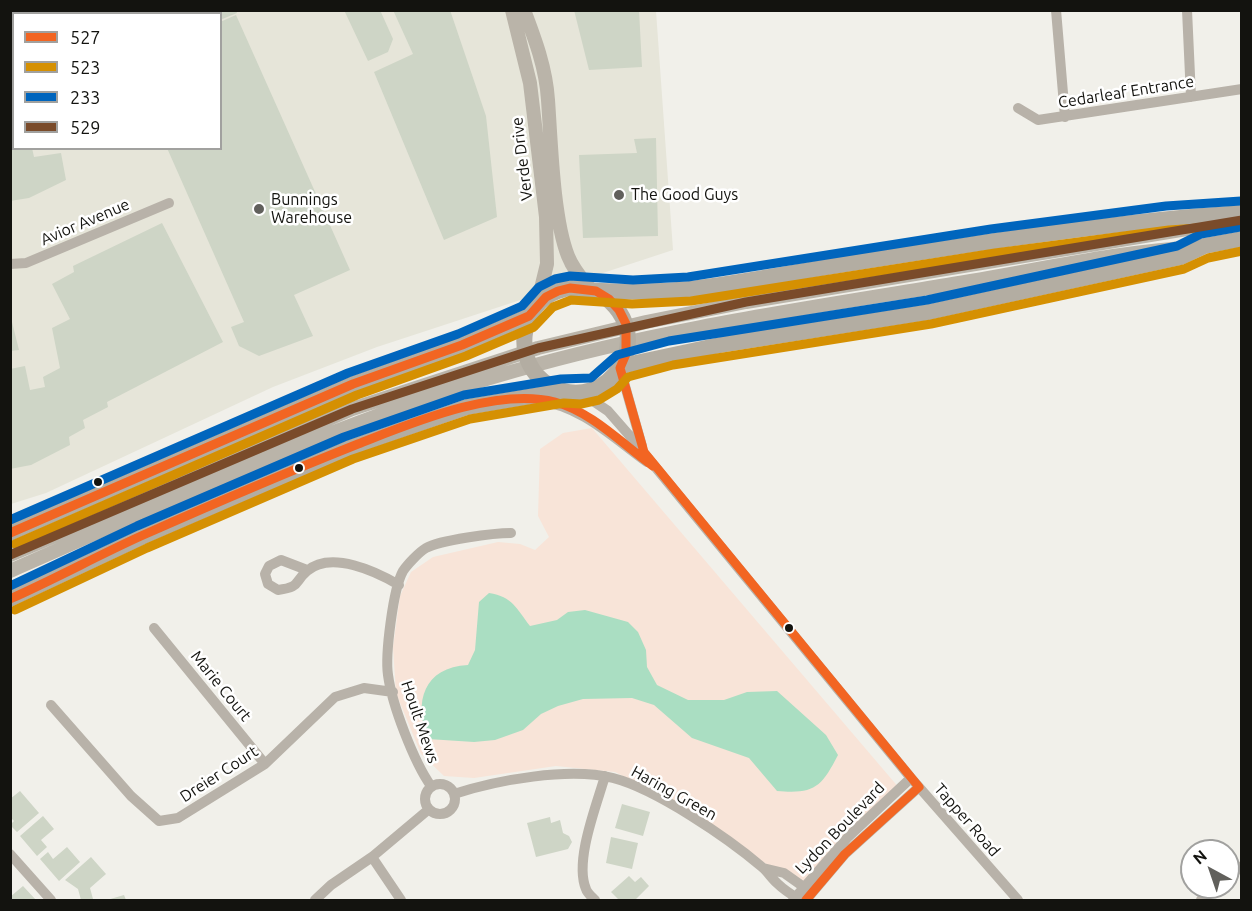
<!DOCTYPE html>
<style>
body{margin:0}
#map{position:relative;width:1252px;height:911px;overflow:hidden;background:#f1f0ea;font-family:Ubuntu,sans-serif}
canvas{display:block}
.frame{position:absolute;inset:0;border:12px solid #13130f;pointer-events:none}
.legend{position:absolute;left:12px;top:12px;width:210px;height:138px;box-sizing:border-box;background:#fff;border:2px solid #a1a19f;margin:0;padding:8px 10px;list-style:none;font-size:18px;color:#13130f}
.legend li{display:flex;align-items:center;gap:12px;height:30px}
.legend b{width:30px;border:2px solid #a1a19f}
.north{position:absolute;left:1180px;top:839px;width:60px;height:60px;box-sizing:border-box;background:#fff;border:2px solid #a1a19f;border-radius:50%;rotate:320deg;font-size:16px;font-weight:700;line-height:24px;text-align:center;color:#13130f}
.north::after{content:'';display:block;margin:auto;width:21px;height:27px;background:#61605c;clip-path:polygon(50% 0,100% 100%,50% 72%,0 100%)}
</style>
<div id="map">
<canvas width="1252" height="911"></canvas>
<div class="frame"></div>
<ul class="legend">
<li><b style="height:8px;background:#f26522"></b>527</li>
<li><b style="height:8px;background:#d59002"></b>523</li>
<li><b style="height:8px;background:#0065bd"></b>233</li>
<li><b style="height:8px;background:#7a4b2a"></b>529</li>
</ul>
<div class="north">N</div>
</div>
<script>
const ctx = document.querySelector('canvas').getContext('2d');
ctx.lineJoin = 'round';
function fillPath(path, color) {
  ctx.fillStyle = color;
  ctx.fill(path, 'evenodd');
}
function stroke(path, color, width, dash) {
  ctx.strokeStyle = color;
  ctx.lineWidth = width;
  ctx.lineCap = dash ? 'butt' : 'round';
  ctx.setLineDash(dash || []);
  ctx.stroke(path);
}
function label(font, color, halo, rows, align = 'center') {
  ctx.font = font + ' Ubuntu,sans-serif';
  ctx.lineWidth = 5;
  ctx.setLineDash([]);
  ctx.textBaseline = 'middle';
  ctx.strokeStyle = halo;
  ctx.fillStyle = color;
  for (const [text, x, y, turn = 0] of rows) {
    ctx.save();
    ctx.translate(x, y);
    ctx.rotate((+turn || 0) * Math.PI / 180);
    ctx.textAlign = isNaN(turn) ? turn : align;
    if (halo) ctx.strokeText(text, 0, 0);
    ctx.fillText(text, 0, 0);
    ctx.restore();
  }
}
const built = new Path2D(`
 M11,11H656L673,250L377,347L273,387L46,493L11,504ZM14,14H220V148H14Z`);
const green = new Path2D(`
 M592,428L900,789L799,887L689,810L615,772L556,766L474,778L444,776L421,754L396,693L393,647L400,596L411,572L433,557L498,542L520,544L535,550L549,537L538,516L540,449L563,433Z`);
const water = new Path2D(`
 M489,593C513,597 516,608 530,626L557,620L568,612L585,610L628,622L638,632L646,650L647,667L657,685L688,700H724L747,692L777,691L826,735L838,755C821,788 814,794 777,791L749,758L692,738L654,705L632,698L583,699L558,706L541,714L523,730L495,740L474,742L428,739C413,702 424,667 468,665L475,650L479,602Z`);
const building = new Path2D(`
 M110,10H236L237,13L220,20V14H112Z
 M344,10H380L393,39L388,52L368,61Z
 M393,10H450L486,116L497,217L444,240L374,72L413,54Z
 M574,10H639L642,67L589,70Z
 M236,15L350,270L294,295L313,336L259,356L239,346L231,327L244,322L167,148H220V22Z
 M14,132V148H32L34,157L61,153L66,180L29,198L10,201V133Z
 M656,138L658,236L583,238L579,155L637,153L634,139Z
 M162,223L223,342L107,402L108,407L83,420L85,428L69,437L70,445L31,465L10,469V369L25,366L30,390L45,387L43,377L60,368L52,328L70,319L52,284L74,272L73,266Z
 M10,314L19,350L10,351Z
 M20,791L39,813L17,832L10,825L14,821L10,817V799Z
 M622,804L650,812L643,836L615,828Z
 M43,816L54,829L41,840L47,847L37,856L20,836Z
 M550,817L551,823L560,820L563,833L569,836L572,842L568,849L536,857L527,823Z
 M611,837L638,843L632,869L606,863Z
 M67,847L80,862L59,881L40,859L48,852L53,859Z
 M91,857L106,874L90,888L93,899L81,900L78,889L65,880Z
 M629,876L635,882L641,877L649,886L635,900H619L611,892Z
 M23,886L36,900H10V897Z
 M124,895L126,900H107Z`);
const minor = new Path2D(`
 M1056,10L1065,117
 M1187,10L1191,97
 M1018,108L1038,120L1242,89
 M10,264L26,263L169,203
 M620,368L642,446
 M580,392L608,411L629,435L911,778L1018,900
 M536,400C582,406 611,436 647,462
 M307,570L281,560L269,566L265,574L268,584L278,590C301,587 293,583 307,571C331,550 377,572 399,585
 M154,628L265,764
 M51,705L131,796L159,821L178,818L265,764L335,697L364,688L393,692
 M425 799a15 15 0 1 1 30 0a15 15 0 1 1-30 0Z
 M431,786C414,762 392,705 388,675C385,655 393,589 403,571C407,565 419,552 426,548C440,540 494,533 511,533
 M454,794C497,780 569,767 613,778C656,789 728,838 762,867C768,872 772,879 778,884C784,890 792,895 800,900
 M10,854L51,900
 M372,857L401,900
 M763,868L784,873L808,890
 M1228,877L1242,866
 M315,900L331,885L372,857L428,810
 M595,900C592,897 587,893 586,889C574,861 597,804 605,776
 M793,900L848,837L911,778
 M806,900L845,854L919,787
 M1201,900L1217,887`);
const major = new Path2D(`
 M512,10L530,83L546,217L547,264L537,305
 M524,10C535,39 546,68 548,100C551,141 553,218 568,256C573,269 582,279 591,290
 M10,555L352,409L538,348L646,322L746,302L1241,220
 M10,571C175,499 340,420 514,371C656,330 802,309 947,285C1031,272 1115,251 1200,247`);
const highway = new Path2D(`
 M596,291C666,332 607,419 549,385C512,364 518,305 558,291C573,285 586,291 601,291C631,292 661,292 690,289C742,283 794,272 846,264C977,243 1109,222 1242,213
 M622,366L725,344L929,312L1181,257L1204,246L1242,239
 M10,533L353,384L462,345L529,316
 M10,599L142,537L349,448L467,407L563,391`);
const bus1 = new Path2D(`
 M10,533L353,384L462,345L529,316L546,297L558,291L570,288L596,291L609,299L619,310L626,324V354L620,368L644,452L919,787L845,854L806,900
 M10,599C55,579 97,556 141,536C213,504 285,473 358,444C412,423 496,387 555,402C592,412 622,444 653,466`);
const bus2 = new Path2D(`
 M15,544L357,395L466,356L534,327L553,307L571,300L632,304L691,301L995,253L1169,230L1242,225
 M15,610L147,548L353,459L470,419L564,403L581,404L599,400L617,389L628,377L673,365L931,324L1184,269L1208,258L1242,251`);
const bus3 = new Path2D(`
 M10,520L348,373L458,334L522,306L539,287L555,279L570,276L633,280L688,277L991,229L1166,206L1241,201
 M10,586L137,526L344,437L464,395L561,379L591,378L617,355L669,341L927,300L1177,246L1201,234L1240,227`);
const bus4 = new Path2D(`
 M10,555L352,409L538,348L746,302L1242,220`);
const markers = [
 [619,195,6,"#61605c"],
 [259,209,6,"#61605c"],
 [299,468,5,"#13130f"],
 [98,482,5,"#13130f"],
 [789,628,5,"#13130f"]
];
const streetNames = [
 ["Cedarleaf Entrance",1126,92,-9],
 ["Verde Drive",522,159,-97],
 ["Avior Avenue",85,222,-23],
 ["Marie Court",221,686,51],
 ["Hoult Mews",420,722,71],
 ["Dreier Court",219,774,-33],
 ["Haring Green",674,793,29],
 ["Tapper Road",967,820,49],
 ["Lydon Boulevard",840,828,-46]
];
const poiNames = [
 ["The Good Guys",631,195],
 ["Bunnings",271,200],
 ["Warehouse",271,218]
];
fillPath(built, '#e6e5d9');
fillPath(green, '#f8e4d8');
fillPath(water, '#aadec2');
fillPath(building, '#ced5c6');
stroke(minor, '#b8b2a9', 10);
stroke(major, '#bab4a9', 14);
stroke(highway, '#b3ada2', 16);
stroke(bus1, '#f26522', 9);
stroke(bus2, '#d59002', 9);
stroke(bus3, '#0065bd', 9);
stroke(bus4, '#7a4b2a', 9);
for (const [x, y, r, color] of markers) {
  const dot = new Path2D();
  dot.arc(x, y, r, 0, 2 * Math.PI);
  ctx.fillStyle = color;
  ctx.fill(dot);
  stroke(dot, '#fff', 2);
}
label('16px', '#13130f', '#fff', streetNames);
label('16px', '#13130f', '#fff', poiNames, 'left');
</script>
